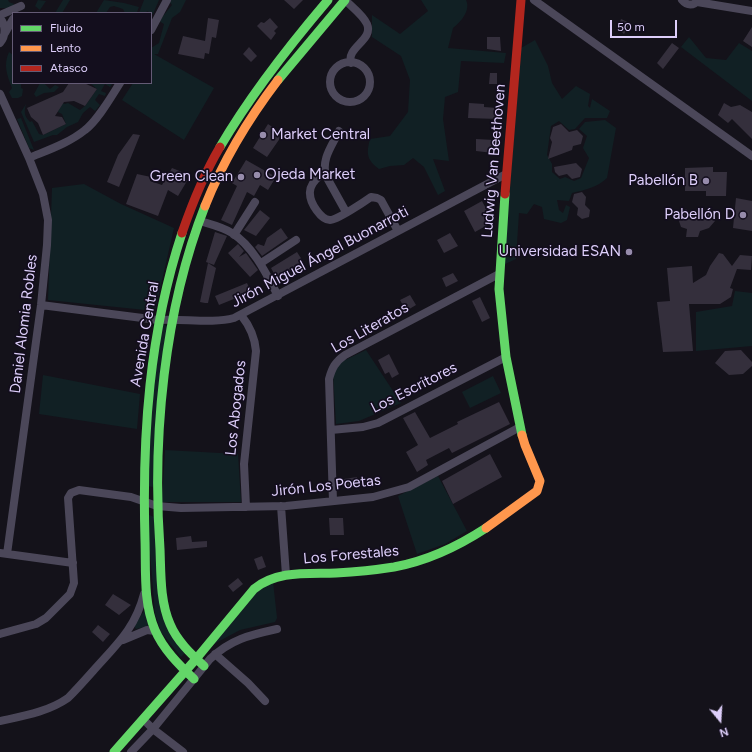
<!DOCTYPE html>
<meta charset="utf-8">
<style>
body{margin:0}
#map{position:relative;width:752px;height:752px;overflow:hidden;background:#14121a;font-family:Figtree,sans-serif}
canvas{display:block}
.legend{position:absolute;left:12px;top:12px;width:140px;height:72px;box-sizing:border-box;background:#130e1d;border:1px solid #645b75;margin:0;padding:5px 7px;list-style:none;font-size:12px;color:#ddcefa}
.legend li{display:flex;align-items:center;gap:8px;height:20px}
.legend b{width:20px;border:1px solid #645b75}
.north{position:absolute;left:700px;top:700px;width:40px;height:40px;-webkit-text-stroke:3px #130e1d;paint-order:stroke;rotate:162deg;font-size:11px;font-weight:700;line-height:16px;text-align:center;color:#ddcefa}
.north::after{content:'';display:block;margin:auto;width:14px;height:18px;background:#ddcefa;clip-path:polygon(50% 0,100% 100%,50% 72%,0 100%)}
.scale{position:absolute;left:610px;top:20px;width:67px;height:18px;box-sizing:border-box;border:2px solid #ddcefa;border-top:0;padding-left:5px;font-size:12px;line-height:14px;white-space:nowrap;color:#ddcefa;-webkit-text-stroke:3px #130e1d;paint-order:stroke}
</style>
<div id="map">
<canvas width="752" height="752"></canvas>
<ul class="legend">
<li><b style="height:5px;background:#63d668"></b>Fluido</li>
<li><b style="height:5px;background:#ff974d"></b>Lento</li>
<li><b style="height:5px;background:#b3261e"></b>Atasco</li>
</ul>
<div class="north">N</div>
<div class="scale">50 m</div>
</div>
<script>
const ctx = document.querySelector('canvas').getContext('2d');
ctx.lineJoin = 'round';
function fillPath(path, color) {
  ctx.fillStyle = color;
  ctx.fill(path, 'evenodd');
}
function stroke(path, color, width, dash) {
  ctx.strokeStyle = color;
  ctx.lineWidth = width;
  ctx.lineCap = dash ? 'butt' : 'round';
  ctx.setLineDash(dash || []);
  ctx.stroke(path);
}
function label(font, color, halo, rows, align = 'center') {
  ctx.font = font + ' Figtree,sans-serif';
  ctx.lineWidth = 3.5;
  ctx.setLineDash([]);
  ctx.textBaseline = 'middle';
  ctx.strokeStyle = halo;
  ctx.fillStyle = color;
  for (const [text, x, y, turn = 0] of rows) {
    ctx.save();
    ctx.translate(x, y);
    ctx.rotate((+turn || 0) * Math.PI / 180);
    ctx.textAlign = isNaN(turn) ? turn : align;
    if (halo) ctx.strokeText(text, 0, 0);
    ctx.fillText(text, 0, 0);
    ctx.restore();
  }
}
const green = new Path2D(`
 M0,0H8L9,2L14,4L13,8H0Z
 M38,0L46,1L40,10L35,6Z
 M63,0H70L62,13H55Z
 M104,0L124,3L139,7L137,12L139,13L144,0H159L153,14L147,11L146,13H125L123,9L114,6L110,7L106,13H96Z
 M170,0H186L180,12L172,18L158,54H154L214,88L184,140L122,100L133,83H151V48L159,43L164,24L159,21L172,5L169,1Z
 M421,0H466C471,10 461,22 453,28L448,48L506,53L504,63L461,61L458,92L445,97L443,119L449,161L433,159L445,191L438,195L424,167L413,158L404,165L390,166L379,169C367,160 366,154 370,139L390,136L408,112L410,80L401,56L372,37V15L400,34L428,11Z
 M689,37L706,58L726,60L739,43L752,51V101L681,47Z
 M535,40L548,66L552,83L562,99L576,86L590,94L588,106L590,108L592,99L610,111L607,118H585L575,129L569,130L559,121L551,126L547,155L552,164V172L560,179L565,177L574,181L581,178L589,158L583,148L587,136L579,129L585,122L605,120L616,128L607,178C598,187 585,190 572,193L569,201L557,200L559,210L563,213L566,205L570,207L567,220L561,223L544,219L542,207L534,204L527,214L519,213L516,259L503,265L521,48Z
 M9,52L13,55V83H21V88L23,89L22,96L18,98H12L9,92L12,88C7,75 3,65 9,52Z
 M40,83H44L50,89L55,85L59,87L54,92L44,93L36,97L34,94Z
 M90,83H113L110,87L105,84L101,91L106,93L105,96L99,94L95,100L100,105L95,111L90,107L83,113L78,122L67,127L57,135H53L34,142L21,112L26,104C24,112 24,116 30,122L32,121L39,134L43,135L66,124L62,114L58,112L59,102L65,104L68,103L80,110L85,106L97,89Z
 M21,118L34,150L29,148L17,119Z
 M84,184L121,204L174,228L155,311L48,300L52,188Z
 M735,291L752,293V346L696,351V312L732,306Z
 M161,324L168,326L153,487L147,486L153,393Z
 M366,350L401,403L359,421L336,424L333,373L341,362Z
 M43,375L140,394L137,429L39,414Z
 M493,376L501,393L470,408L462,392Z
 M165,450L238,454L241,502H162Z
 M438,476L467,531L445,544L417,554L398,496Z
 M147,514L154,517L161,611L186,652L181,657L161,632L155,614Z
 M273,582L277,618L275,622L240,630L212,645L257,592Z
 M146,608L148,626L136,629L134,626Z`);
const building = new Path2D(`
 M284,0H303L294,9Z
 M208,18L219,20L216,38L212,37L209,54L205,53L204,59L178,54L183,36L205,41Z
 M270,18L278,27L274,31L276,33L271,40L257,26L261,22L264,23Z
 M621,19L630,23L624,34L618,28Z
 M752,27V47L743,41Z
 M487,37H500L501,51L487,49Z
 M672,43L679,48L663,69L657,63Z
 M249,47L257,56L251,62L243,54Z
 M490,73H497V84H489Z
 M69,83H84L97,89L85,106L74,101L64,102L55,116L62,117L66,124L43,135L38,123L31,117L27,108L63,92Z
 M469,103L484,104V107L498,108L497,119L468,118Z
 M724,103L731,107L740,105L752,112V139L732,119L728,123L718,115Z
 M268,124L283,134L267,157L253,148Z
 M561,124L569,132L577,130L583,136L581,144L573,146L572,150L548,159L552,142L550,138L553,127Z
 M133,134L140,135L119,187L107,182L118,155Z
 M476,139L494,140L493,153L476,151Z
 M246,160L276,177L268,190L260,185L254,196L247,192L232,225L221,220L237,186L232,183Z
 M576,163L582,169L580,177L572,179L567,174L559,176L555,172L554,167Z
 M713,167V172H727L726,196H706V191H685V168Z
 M172,168L187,174L184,179L187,181L178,196L168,190L158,216L126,204L137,174L151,177L150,181L162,185Z
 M582,192L586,197L585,205L590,210L589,217L582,219L577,215L578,208L572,202L574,194Z
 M736,198L752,201V231L733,228Z
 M482,201L493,222L475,232L464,211Z
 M686,209L691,214L698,215L709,211L715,221L709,228L700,231L698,237H686L687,229L681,227L677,215Z
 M260,210L270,218L256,236L244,230Z
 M281,228L288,238L262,256L255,247L258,244L264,246L267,238Z
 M215,232L227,236L214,265L206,262Z
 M450,233L458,246L444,253L437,240Z
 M238,244L244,251L239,257L246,253L258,270L250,277L228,253Z
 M297,252L304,263L277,279L271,268Z
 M719,253L723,254L732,266L740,255L752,256L751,270L737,269L730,288L733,289L731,297L720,304H689L693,351L663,352L657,302L670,301L667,268L692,266L693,283L706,275L710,266Z
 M208,263L216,268L208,303H205L200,302Z
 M453,273L458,281L446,287L442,278Z
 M247,283L251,292L219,305L215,296Z
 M410,295L416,305L406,311L400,300Z
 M480,297L490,318L482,322L472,301Z
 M741,350L752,362V366L743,374L729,375L715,363L725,351Z
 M389,354L399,374L392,378L389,372L385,374L378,360Z
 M499,402L510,424L452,453L449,448L426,460L428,465L417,472L406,452L418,445L403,418L415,412L430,438L458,424L457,422Z
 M490,454L502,477L453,504L442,481Z
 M357,477L358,487L346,489L344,479Z
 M329,518H343L344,535H330Z
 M191,536L192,542L207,541V547L177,550L176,538Z
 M262,556L266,567L258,570L254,559Z
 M238,578L243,584L233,592L228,586Z
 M113,594L131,605L119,615L105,605Z
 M98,625L110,634L103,642L92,632Z`);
const street = new Path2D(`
 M345,0C352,7 363,15 367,24C374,40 346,47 351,63
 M534,0L752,156
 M682,0C687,6 694,6 698,0
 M697,2L752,11
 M0,15L21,6
 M0,18C6,25 6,36 0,43
 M151,30L167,0
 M5,33L13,19
 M330 82a20 20 0 1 1 40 0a20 20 0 1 1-40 0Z
 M0,94L29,158L43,194L48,220L47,245L41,305L7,554
 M339,131C332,146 321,159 326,176L346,212
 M29,158C48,150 69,143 85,130C98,120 111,97 120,83
 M326,176H320C315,179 309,187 310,194C310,203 321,220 330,220C337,220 364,202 371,197L377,198L381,200L398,231
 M200,221C210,224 223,227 232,233C253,246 267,275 278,296
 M234,235L255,202
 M261,263L296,240
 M41,305L158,320C182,318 212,324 234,318L506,174
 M241,315C249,325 255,338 256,351L244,464L246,507
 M331,430L363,427L378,423L506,357
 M333,501L329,379C332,368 335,362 345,355L499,274
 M281,506L286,575
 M0,553L73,563
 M0,634L36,624L46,618L70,594L74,583L68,498L71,493L79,490L131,497L157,506L181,508L286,506L373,497L409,487L520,427
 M123,640L147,630L155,631
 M215,654L248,683L265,701
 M143,719L153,729L183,752
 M0,721C23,716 48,712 68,698C77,689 85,680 93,671C116,645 135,629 144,594
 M131,752L153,729L210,659C231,639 250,635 277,629`);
const fast = new Path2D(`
 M278,80L345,0
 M220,147C251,94 288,47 328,0
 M505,194L499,289L506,357L522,435
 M182,233C149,333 142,436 145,540C146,570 143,602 155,630C163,649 179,665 194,679
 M204,666C191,654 177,641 170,624C160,601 161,574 160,549C152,438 164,310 205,206
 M114,752L196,659L254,589C277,570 308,574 336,573C355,572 375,570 394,567C427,561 457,547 486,528`);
const slow = new Path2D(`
 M205,206C223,161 249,118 278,80
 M486,528L537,491L540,481L525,445L522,435`);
const jam = new Path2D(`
 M505,194L521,0
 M182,233C192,204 204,174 220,147`);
const markers = [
 [263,135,4,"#978cac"],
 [257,175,4,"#978cac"],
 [241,177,4,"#978cac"],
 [706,181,4,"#978cac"],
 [743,215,4,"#978cac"],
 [629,252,4,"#978cac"]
];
const poiNames = [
 ["Market Central",271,135,"left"],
 ["Ojeda Market",265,175,"left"],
 ["Green Clean",233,177],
 ["Pabellón B",698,181],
 ["Pabellón D",735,215],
 ["Universidad ESAN",621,252]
];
const streetNames = [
 ["Ludwig Van Beethoven",494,161,-85],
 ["Jirón Miguel Ángel Buonarroti",320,257,-28],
 ["Daniel Alomia Robles",24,324,-83],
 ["Los Literatos",370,328,-30],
 ["Avenida Central",145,334,-80],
 ["Los Escritores",414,388,-27],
 ["Los Abogados",236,408,-84],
 ["Jirón Los Poetas",326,486,-6],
 ["Los Forestales",351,555,-5]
];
fillPath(green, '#112024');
fillPath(building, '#342f3c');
stroke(street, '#4b4759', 8);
stroke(fast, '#63d668', 9);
stroke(slow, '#ff974d', 9);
stroke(jam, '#b3261e', 9);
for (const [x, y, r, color] of markers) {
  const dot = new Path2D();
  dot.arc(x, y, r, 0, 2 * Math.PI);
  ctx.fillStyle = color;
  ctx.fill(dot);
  stroke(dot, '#130e1d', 1.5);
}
label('15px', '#ddcefa', '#130e1d', poiNames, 'right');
label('15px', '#ddcefa', '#130e1d', streetNames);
</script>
